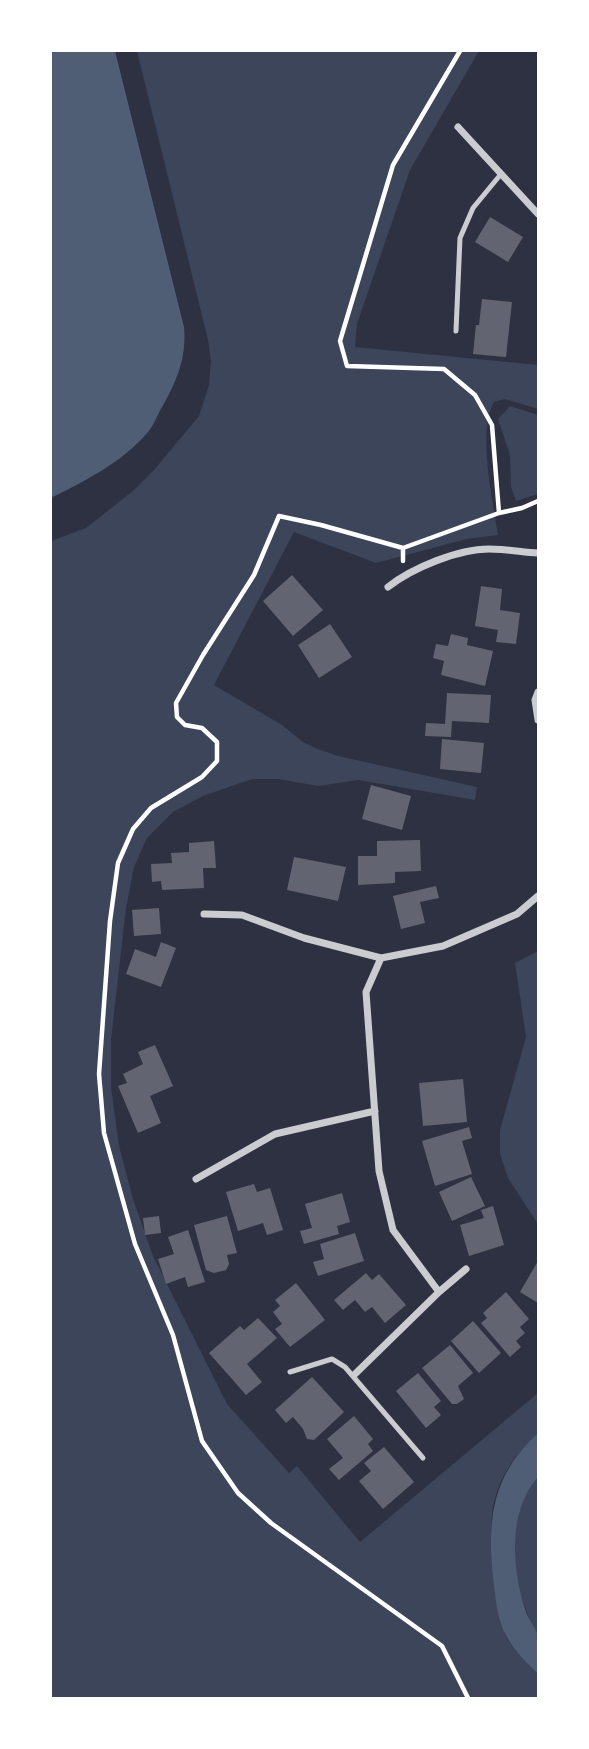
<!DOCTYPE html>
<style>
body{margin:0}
#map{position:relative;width:589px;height:1749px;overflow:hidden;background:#2d3142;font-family:"Fira Sans",sans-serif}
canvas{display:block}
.frame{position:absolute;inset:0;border:52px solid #fff;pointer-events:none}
</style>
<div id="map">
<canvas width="589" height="1749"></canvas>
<div class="frame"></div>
</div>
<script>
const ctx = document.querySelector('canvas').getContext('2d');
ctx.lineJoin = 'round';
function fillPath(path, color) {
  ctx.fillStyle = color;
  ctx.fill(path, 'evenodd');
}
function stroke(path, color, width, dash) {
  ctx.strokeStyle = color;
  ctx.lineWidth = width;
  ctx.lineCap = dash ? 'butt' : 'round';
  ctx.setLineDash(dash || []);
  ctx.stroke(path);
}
const green = new Path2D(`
 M137,51H479L410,170L357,324L355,347L538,365V409L505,399L494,402C477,431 493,501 498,535L467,539L376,563L294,532L214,685L282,725L303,742L315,748L338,756L477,787L475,800L359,780L318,786L278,779H252L203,796L173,812L147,838L134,867L126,908L111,1040V1087L119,1146L133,1199L153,1256L227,1404L289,1473L297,1466L360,1542L538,1393V1433C484,1483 487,1523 498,1590C501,1604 501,1624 507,1638C513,1651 528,1663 538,1674V1698H51V541L86,528L134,490L154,470L199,416L209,385L211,361L208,340Z
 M510,406L538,415V494L516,501L511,487L510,455L498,419Z
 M538,951V1224L508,1178L500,1154V1130L526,1037L515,963Z
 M538,1477V1635C512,1591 502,1519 538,1477Z`);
const water = new Path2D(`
 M51,51H115L184,327C187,358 176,383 161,409C157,416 154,425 148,432C123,462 85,481 51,498Z
 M538,1433V1477C507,1513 512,1569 526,1612C529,1620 536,1628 538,1636C541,1647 538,1662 538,1674C527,1663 514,1651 507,1637C498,1622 496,1603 494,1585C487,1523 490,1477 538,1433Z`);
const building = new Path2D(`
 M490,217L523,237L508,262L475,242Z
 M482,299L512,302L506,357L473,354L476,325H479Z
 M292,575L323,610L293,636L263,601Z
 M481,586L502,589L500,610L520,613L516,644L496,642L498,630L475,626Z
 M330,624L352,657L319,678L298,645Z
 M451,634L468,638L467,645L493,651L485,686L441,675L444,661L433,658L436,644L448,646Z
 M447,693L491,695L489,723L452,721L451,737L425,736L426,723L445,724Z
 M442,739L484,743L481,773L440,769Z
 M371,785L411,796L402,830L362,819Z
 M420,840L421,871L395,872V883L358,885V856H377V841Z
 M214,841L216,868H203L204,888L162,890L161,881L152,882L151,864L172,863L171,853L189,852V843Z
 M294,857L346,867L338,901L287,890Z
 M436,886L439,898L420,902L425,923L401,929L393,896Z
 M159,908L161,934L134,936L132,910Z
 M161,942L176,948L161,987L126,974L135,949L156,957Z
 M155,1045L173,1086L150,1096L161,1123L138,1133L118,1086L127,1083L123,1074L143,1064L138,1052Z
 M463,1079L467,1122L423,1126L419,1083Z
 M469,1127L472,1138L462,1141L472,1174L435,1186L422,1141Z
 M471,1177L485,1206L452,1221L439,1192Z
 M254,1184L257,1192L270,1188L283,1230L267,1235L263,1223L238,1231L226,1192Z
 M342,1193L350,1222L337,1226L339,1234L304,1244L300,1231L312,1228L305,1204Z
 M493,1206L504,1245L469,1256L460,1225L484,1218L481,1210Z
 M159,1216L161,1233L145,1235L143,1218Z
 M227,1216L237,1253L227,1255L229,1264L226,1270L214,1273L206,1270L194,1225Z
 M188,1230L205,1282L188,1287L185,1277L166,1284L158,1259L174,1254L168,1237Z
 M355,1233L364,1261L318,1276L313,1262L324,1259L320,1244Z
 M538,1261V1303L520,1292Z
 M366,1273L372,1280L379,1274L406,1305L385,1323L372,1307L365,1312L355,1300L343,1310L334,1300Z
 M296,1283L325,1320L290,1347L275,1329L282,1324L273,1312L280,1306L275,1300Z
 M506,1292L529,1319L520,1327L525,1333L516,1341L521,1347L510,1357L481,1323L487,1318L483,1313Z
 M258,1318L277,1338L247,1364L262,1382L246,1395L209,1353L240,1326L244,1330Z
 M473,1321L501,1353L479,1373L451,1341Z
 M450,1345L473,1373L458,1386L464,1399L457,1404H452L422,1368Z
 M418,1373L441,1401L434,1407L441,1415L426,1428L396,1391Z
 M312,1377L344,1412L314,1440L307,1439L303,1429L293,1417L286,1423L275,1410Z
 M354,1416L373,1439L368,1444L373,1451L339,1480L329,1469L343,1458L327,1439Z
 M384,1447L414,1482L383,1509L359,1481L371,1471L364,1463Z`);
const path = new Path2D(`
 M460,51L393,165L340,341L347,366L444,369L475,395L492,425L499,513
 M403,548L321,525L279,516L254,575L203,655L176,703L177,717L185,725L202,728L217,742V761L202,777L151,808L133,829L118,863L110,921L99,1074L104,1133L135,1244L173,1335L202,1441L238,1493L271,1523L442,1646L468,1698
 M403,561V548L499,513L522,508L538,501`);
const service = new Path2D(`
 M456,331L460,238L473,208L501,174
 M290,1372L332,1359L345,1367L423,1458`);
const minor = new Path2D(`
 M458,127L538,214
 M388,587C412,568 458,549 489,549C505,549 522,552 538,553
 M538,692L535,700L538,720
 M204,914L242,915L304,938L381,958L443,946L517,914L538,896
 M381,958L366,992L379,1171L393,1230L439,1292L466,1269
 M196,1179L275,1134L375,1111
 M354,1375L439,1292`);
fillPath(green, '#3c4559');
fillPath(water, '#4f5d75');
fillPath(building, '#626471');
stroke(path, '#fff', 4.5);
stroke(service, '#caccd0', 5);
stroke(minor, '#caccd0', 7);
</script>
